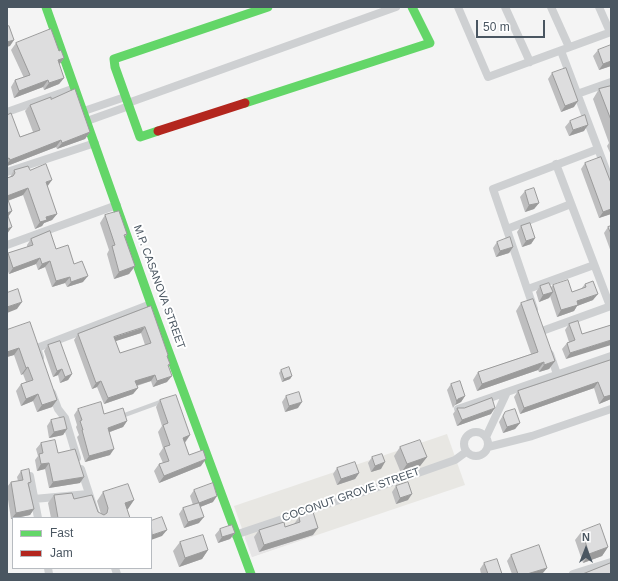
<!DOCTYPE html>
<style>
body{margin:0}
#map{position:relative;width:618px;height:581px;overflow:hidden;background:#f4f4f4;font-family:Helvetica,sans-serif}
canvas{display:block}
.frame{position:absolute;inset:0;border:8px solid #4a5661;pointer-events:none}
.legend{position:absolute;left:12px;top:517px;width:140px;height:52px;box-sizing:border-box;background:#fff;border:1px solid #b7bbc0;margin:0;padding:5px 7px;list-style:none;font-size:12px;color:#4a5661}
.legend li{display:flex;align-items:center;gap:8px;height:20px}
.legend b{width:20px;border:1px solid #b7bbc0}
.north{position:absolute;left:566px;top:529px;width:40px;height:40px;-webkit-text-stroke:3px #fff;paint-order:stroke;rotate:0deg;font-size:11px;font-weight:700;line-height:16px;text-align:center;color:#4a5661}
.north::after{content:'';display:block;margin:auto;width:14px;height:18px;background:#4a5661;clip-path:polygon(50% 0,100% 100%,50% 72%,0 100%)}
.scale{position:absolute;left:476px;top:20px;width:69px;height:18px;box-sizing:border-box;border:2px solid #4a5661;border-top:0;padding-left:5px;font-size:12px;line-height:14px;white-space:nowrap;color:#4a5661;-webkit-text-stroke:3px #fff;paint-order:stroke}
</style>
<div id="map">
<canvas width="618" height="581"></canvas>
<div class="frame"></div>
<ul class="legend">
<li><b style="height:5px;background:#63d668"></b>Fast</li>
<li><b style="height:5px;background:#b3261e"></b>Jam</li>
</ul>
<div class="north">N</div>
<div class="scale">50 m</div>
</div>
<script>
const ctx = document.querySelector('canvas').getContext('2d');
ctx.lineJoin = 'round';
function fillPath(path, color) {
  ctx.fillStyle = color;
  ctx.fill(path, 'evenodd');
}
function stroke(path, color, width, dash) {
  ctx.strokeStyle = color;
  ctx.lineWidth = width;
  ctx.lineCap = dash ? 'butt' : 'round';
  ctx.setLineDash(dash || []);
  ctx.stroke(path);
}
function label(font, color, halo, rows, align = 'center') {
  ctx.font = font + ' Helvetica,sans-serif';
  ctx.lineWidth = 4;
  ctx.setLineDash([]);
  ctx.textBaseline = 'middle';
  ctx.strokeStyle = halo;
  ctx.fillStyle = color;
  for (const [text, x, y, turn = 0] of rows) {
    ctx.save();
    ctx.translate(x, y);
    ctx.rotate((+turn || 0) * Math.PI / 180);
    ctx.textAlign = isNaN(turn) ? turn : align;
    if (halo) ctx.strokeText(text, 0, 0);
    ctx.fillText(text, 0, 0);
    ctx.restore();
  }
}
const commercial = new Path2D(`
 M447,434L465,485L252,557L234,506Z`);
const education = new Path2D(`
 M309,518L315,535L252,557L245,538Z`);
const lane = new Path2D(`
 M122,416L163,401`);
const street = new Path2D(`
 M458,7L488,77L611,32
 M505,7L530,62
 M551,7L569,47
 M599,7L610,32
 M561,51L611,183
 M577,94L611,82
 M128,103L396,7
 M84,111L125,97
 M7,112L75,88
 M87,121L129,106
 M556,164L610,306
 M7,172L95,143
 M507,229L571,204
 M7,245L117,205
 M528,289L594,265
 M534,309L493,189L598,149
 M542,331L611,306
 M550,354L557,374
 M40,357L37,348L151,304
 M52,393L58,409L65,418L77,458
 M458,409L507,392
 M464 444a12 12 0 1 1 24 0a12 12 0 1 1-24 0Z
 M486,437L507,392L611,356
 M488,447L532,436L611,409
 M81,469L97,518
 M30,476L38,518
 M34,499L88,494
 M235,535L384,485L455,460L466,452
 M48,568L49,574
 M115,568L117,574
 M573,574L611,562`);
const fast = new Path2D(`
 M46,7L151,304L251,574
 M245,103L430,43L412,7
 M158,131L140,137L115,67L114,59L268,7`);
const jam = new Path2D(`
 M158,131L245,103`);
const wall = new Path2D(`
 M16,43L59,51L64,58L59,65L64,78L59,84L44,90L43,87L14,98L11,87L15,80L24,78L11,50Z
 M598,50L611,66L599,70L593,56Z
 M552,73L574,107L561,112L548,79Z
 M611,86V155L607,146L609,143L593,99L599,89Z
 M51,99L90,132L85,139L57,149L56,147L7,166V115L20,137L33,132L25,111L30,105Z
 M570,121L584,131L569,136L565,127Z
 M585,163L611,183V214L599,218L581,169Z
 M14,170H30L47,187L57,214L52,220L44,223L42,226L35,229L23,195L8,201L12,211L8,217L7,178L10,177Z
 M525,191L539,203L534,209L525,212L520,197Z
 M105,215L127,234L125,237L135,266L129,274L114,279L107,254L109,250L100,223Z
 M521,226L535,238L531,244L522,247L517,232Z
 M611,226V252L604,233L608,227Z
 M31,239L56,249L74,264L83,282L67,287L65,283L52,287L45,267L38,270L36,264L9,274L7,269V254L8,253L27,247V245Z
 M497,242L513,247L509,253L496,257L493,248Z
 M585,284L593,300L577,306L574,311L557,317L550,296L549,298L539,302L536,292L540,286L551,287L553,285L572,292L581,289Z
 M521,303L555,361L549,369L539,372L538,370L477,391L473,380L478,372L531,354L516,311Z
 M151,306L168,355L167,357L170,364L168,366L167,382L153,387L151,381L137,386L138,388L133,394L104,404L97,387L92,389L74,340L78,334ZM141,333L145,345L120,353L115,341Z
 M569,324L582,334L611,325L566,359L562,349L567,343L569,342L565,330Z
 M7,330L57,400L52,407L37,412L33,401L21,406L16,391L21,384L26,382L23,374L21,375L14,355L7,357Z
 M48,345L72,374L68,380L60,383L58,375L53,377L44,351Z
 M611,360V399L599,404L594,388L520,414L514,397L518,391Z
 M281,370L292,376L290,379L282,382L279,373Z
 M451,384L465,396L461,402L455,405L453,408L447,390Z
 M286,396L298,408L285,412L282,402Z
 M160,400L190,435L185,443L189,455L201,466L159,483L154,471L159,464L163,463L159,454L163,448L158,432L162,426L156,407Z
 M457,408L491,414L457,426L453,414Z
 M78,409L104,414L127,421L123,427L110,432V455L85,462L77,437L79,435L76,427L77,425L74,415Z
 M505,412L520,423L515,429L503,433L499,422Z
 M51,420L67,429L63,435L49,438L47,426Z
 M41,443L58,453L80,483L49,488L45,469L37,471L35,460L38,456L36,449Z
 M400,447L427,457L420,466L401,473L394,456Z
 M372,457L381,469L371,472L368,463Z
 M337,468L359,473L355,479L337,485L333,474Z
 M21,471L31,482L29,485L34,509L30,515L11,519L7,493V487L11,482L18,481L17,477Z
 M396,486L408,500L396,504L392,492Z
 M194,490L213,502L200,507L199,523L184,528L179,514L183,508L193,505L190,496Z
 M103,492L134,500L127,509L130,518H51L48,503L54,495L74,499L101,514L97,501Z
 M299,517L313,535L259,552L254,537L259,530L285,527L294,524Z
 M220,529L235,533L230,539L218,543L215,535Z
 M582,531L608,547L602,556L583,563L575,540Z
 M180,542L208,550L202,559L179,567L173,551Z
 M511,555L547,568L542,574H512L507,561Z
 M484,563L502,574H481L480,569Z`);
const shadedWall = new Path2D(`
 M14,40L10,46L7,47V42Z
 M64,58L59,65L58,60Z
 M611,61V66L599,70L603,64Z
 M64,78L59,84L44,90L49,83Z
 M48,80L43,87L14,98L19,91Z
 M578,101L574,107L561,112L565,106Z
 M588,125L584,131L569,136L573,130Z
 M90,132L85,139L57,149L62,143Z
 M61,140L56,147L7,166V164L10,160Z
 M52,180L47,187L46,182Z
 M28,188L23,195L7,201V196Z
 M539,203L534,209L525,212L529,205Z
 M611,209V214L599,218L603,212Z
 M12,211L7,218V213Z
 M57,214L52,220L44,223L42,226L35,229L40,222L46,217Z
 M12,227L7,234V229Z
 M535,238L531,244L522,247L526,241Z
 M513,247L509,253L496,257L500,251Z
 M40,258L36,264L9,274L13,268Z
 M50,261L45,267L38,270L42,264Z
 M135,266L129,274L114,279L119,272Z
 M88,276L83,282L67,287L71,282Z
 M70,277L65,283L52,287L56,281Z
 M553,292L549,298L539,302L543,295Z
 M598,294L593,300L577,306L574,311L557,317L561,310L577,301Z
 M22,302L17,309L7,313V307Z
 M145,327L141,333L110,343L114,337Z
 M611,340V345L566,359L570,353Z
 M19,348L14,355L7,357V352Z
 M555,361L549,369L539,372L544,365Z
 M544,362L538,370L477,391L482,384Z
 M28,367L23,374L21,375L26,368Z
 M62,369L58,375L53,377L57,371Z
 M72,374L68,380L60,383L65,377Z
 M155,375L151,381L131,387L135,381Z
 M172,376L167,382L153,387L157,381Z
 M292,376L290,379L282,382L284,379Z
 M101,381L97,387L92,389L96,383Z
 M598,382L594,388L520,414L524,408Z
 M138,388L133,394L104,404L108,398Z
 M38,394L33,401L21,406L26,399Z
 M611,395V399L599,404L604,397Z
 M465,396L461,402L455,405L458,399Z
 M57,400L52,407L37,412L42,405Z
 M302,402L298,408L285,412L289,406Z
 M495,408L491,414L457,426L462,420Z
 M127,421L123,427L104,434L108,428Z
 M520,423L515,429L503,433L507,427Z
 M67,429L63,435L49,438L54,432Z
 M190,435L185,442L178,445L183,438Z
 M114,449L110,455L85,462L89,456Z
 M427,457L420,466L401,473L407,464Z
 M206,459L201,466L159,483L164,476Z
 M385,462L381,469L371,472L375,466Z
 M49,463L45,469L37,471L41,464Z
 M359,473L355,479L337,485L341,479Z
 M84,477L80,483L49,488L53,482Z
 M412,494L408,500L396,504L400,498Z
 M217,496L213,502L195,509L199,503Z
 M134,500L128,509L120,511L125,503Z
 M34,509L30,515L11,519L16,513Z
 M204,517L199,523L184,528L188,522Z
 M318,528L313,535L259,552L264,545Z
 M167,530L162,536L151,540L152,535Z
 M235,533L230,539L218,543L222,537Z
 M608,547L602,556L583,563L589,554Z
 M208,550L202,559L179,567L185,558Z
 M547,568L542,574H527Z`);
const building = new Path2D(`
 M9,26L14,40L7,42V27Z
 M51,29L59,51L61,50L64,58L58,60L64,78L49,83L48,80L19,91L15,80L30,75L16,43Z
 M611,45V61L603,64L598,50Z
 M566,68L578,101L565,106L552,73Z
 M611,86V120L599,89Z
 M75,89L90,132L62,143L61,140L10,160L9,158L7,159V115L11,113L20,137L40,130L30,105L51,97V99Z
 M585,115L588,125L573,130L570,121Z
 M601,157L611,183V209L603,212L585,163Z
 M46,164L52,180L46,182L57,214L46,217L47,220L40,222L28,188L7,196V178L13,176L15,173L14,170L28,166L30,170Z
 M534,188L539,203L529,205L525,191Z
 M7,197L12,211L7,213Z
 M119,211L127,234L124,235L135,266L119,272L112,246L115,245L105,215Z
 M7,213L12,227L7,229Z
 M530,223L535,238L526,241L521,226Z
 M611,226V234L608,227Z
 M50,231L56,249L68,245L74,264L82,261L88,276L71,282L70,277L56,281L50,261L42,264L40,258L13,268L8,253L33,245L31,239Z
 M510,237L513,247L500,251L497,242Z
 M568,280L572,292L586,287L585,284L593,281L598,294L577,301L578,305L561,310L553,285Z
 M549,283L553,292L543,295L540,286Z
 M18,289L22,302L7,307V293Z
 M533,299L555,361L544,365V362L482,384L478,372L538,352L521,303Z
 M151,306L168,355L167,356L170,364L168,365L172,376L157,381L155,375L135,381L138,388L108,398L101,381L96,383L78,334ZM145,327L151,343L120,353L114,337Z
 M578,321L582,334L611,325V340L570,353L567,343L575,340L569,324Z
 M30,322L57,400L42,405L38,394L26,399L21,384L33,380L28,367L26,368L19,348L7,352V330Z
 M60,341L72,374L65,377L62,369L57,371L48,345Z
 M611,360V395L604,397L598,382L524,408L518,391Z
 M289,367L292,376L284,379L281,370Z
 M460,381L465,396L458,399L457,402L451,384Z
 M299,392L302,402L289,406L286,396Z
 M176,395L190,435L183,438L189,455L203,450L206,459L164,476L159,464L169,461L164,447L170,445L163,425L168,423L160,400Z
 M492,398L495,408L462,420L457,408H464Z
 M101,402L104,414L123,408L127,421L108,428L114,449L89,456L82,430H83L80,421L82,420L78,409Z
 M515,409L520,423L507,427L503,416L505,412Z
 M64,417L67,429L54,432L51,420Z
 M55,440L58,453L75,449L84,477L53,482L49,463L41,464L39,454L43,453L41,443Z
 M420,440L427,457L407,464L400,447Z
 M382,454L385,462L375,466L372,457Z
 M355,462L359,473L341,479L337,468Z
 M29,469L31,482L28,483L34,509L16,513L11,482L23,480L21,471Z
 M408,482L412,494L400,498L396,486Z
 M213,483L217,496L199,503L194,490Z
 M128,484L134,500L125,503L130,518H58L54,495L72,493L74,499L92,495L98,512L104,515L107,513L108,508L103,492Z
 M199,503L204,517L188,522L183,508Z
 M313,512L318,528L264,545L259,530L284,522L285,527L300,522L299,517Z
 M162,517L167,530L152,535L151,521Z
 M600,524L608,547L589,554L582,531Z
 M232,525L235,533L222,537L220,529Z
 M203,535L208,550L185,558L180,542Z
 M539,545L547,568L527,574H518L511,555Z
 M497,559L502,574H488L484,563Z
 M611,563V574H583Z`);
const streetNames = [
 ["M.P. CASANOVA STREET",159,287,70],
 ["COCONUT GROVE STREET",351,495,-19]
];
fillPath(commercial, '#e8e7e3');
fillPath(education, '#e6e5e6');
stroke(lane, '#ced0d2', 4);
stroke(street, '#ced0d2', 8);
stroke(fast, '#63d668', 9);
stroke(jam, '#b3261e', 9);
fillPath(wall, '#bebebf');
fillPath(shadedWall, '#9b9b9b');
fillPath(building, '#ddddde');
stroke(building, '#9b9b9b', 1);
label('11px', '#4a5661', '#fff', streetNames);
</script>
